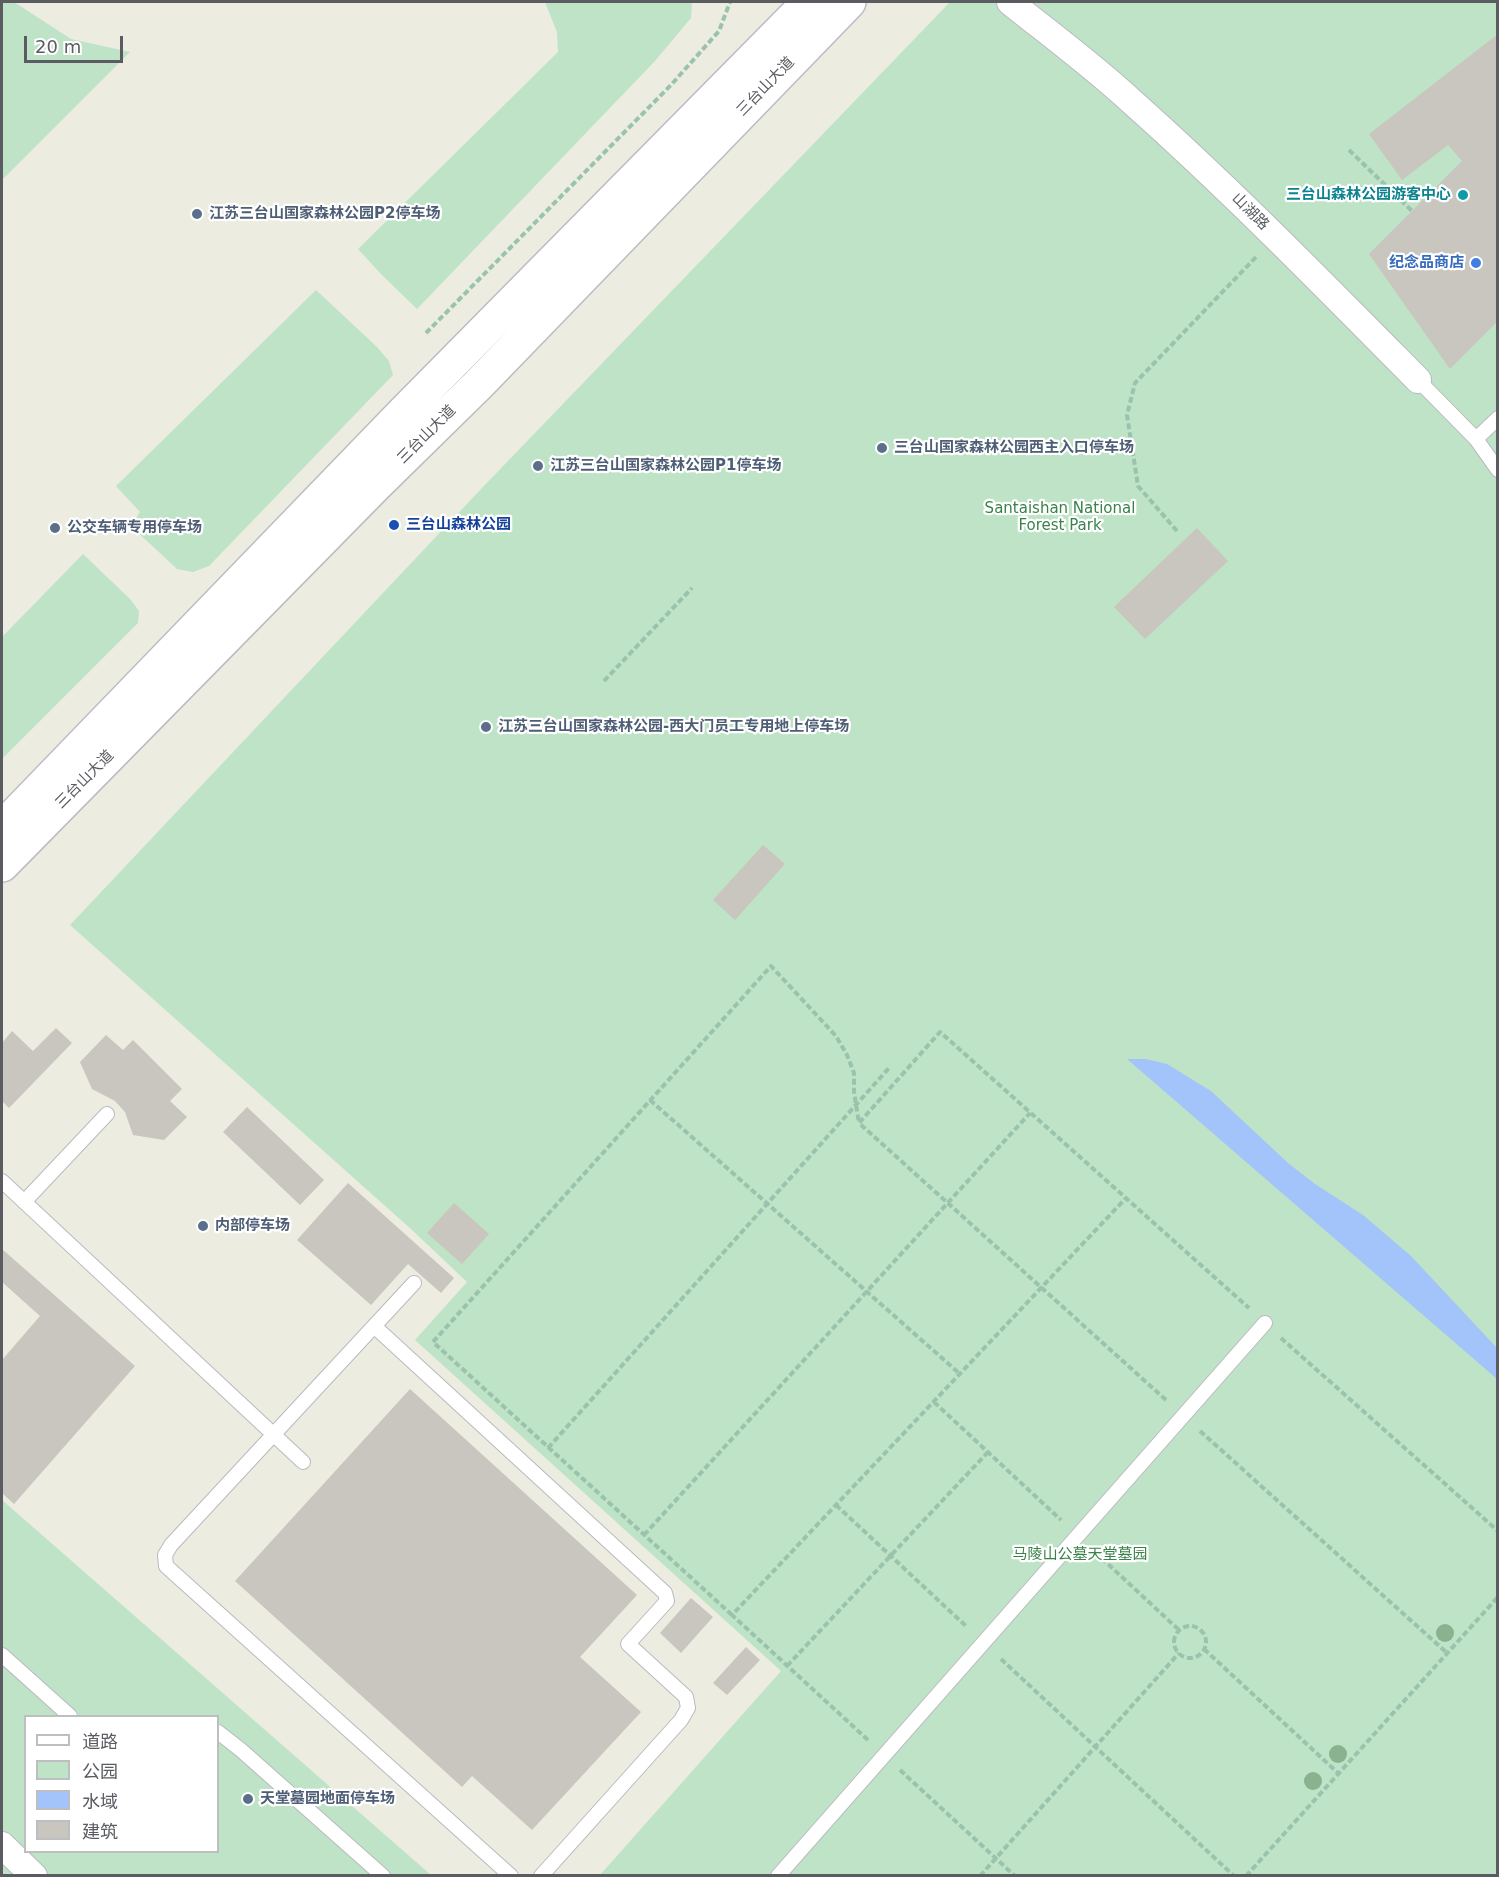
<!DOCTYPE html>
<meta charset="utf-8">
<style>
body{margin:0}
#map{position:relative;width:1499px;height:1877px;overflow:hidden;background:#ecece1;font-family:"DejaVu Sans","Noto Sans SC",sans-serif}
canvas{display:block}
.frame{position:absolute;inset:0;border:3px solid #5a5c62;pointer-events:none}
.legend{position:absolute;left:24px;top:1715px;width:195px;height:138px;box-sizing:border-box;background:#fff;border:2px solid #bdbec0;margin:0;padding:8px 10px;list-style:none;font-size:18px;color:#5a5c62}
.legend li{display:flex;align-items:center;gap:12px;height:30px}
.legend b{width:30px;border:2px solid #bdbec0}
.scale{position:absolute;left:24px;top:36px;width:99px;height:27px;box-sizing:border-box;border:3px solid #5a5c62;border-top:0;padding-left:8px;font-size:18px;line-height:21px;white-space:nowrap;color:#5a5c62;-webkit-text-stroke:4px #fff;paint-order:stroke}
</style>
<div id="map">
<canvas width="1499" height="1877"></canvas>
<div class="frame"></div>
<ul class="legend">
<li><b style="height:8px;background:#fff"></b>道路</li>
<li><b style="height:16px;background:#bfe3c6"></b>公园</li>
<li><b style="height:16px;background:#a3c4fa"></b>水域</li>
<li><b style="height:16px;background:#c8c6bf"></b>建筑</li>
</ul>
<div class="scale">20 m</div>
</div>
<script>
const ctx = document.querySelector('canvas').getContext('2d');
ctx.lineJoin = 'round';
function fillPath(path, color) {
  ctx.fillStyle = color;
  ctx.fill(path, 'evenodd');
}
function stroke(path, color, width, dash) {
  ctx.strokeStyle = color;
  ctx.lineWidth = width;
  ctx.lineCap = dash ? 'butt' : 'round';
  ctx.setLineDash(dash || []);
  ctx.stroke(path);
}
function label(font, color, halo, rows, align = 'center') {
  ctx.font = font + ' "DejaVu Sans","Noto Sans SC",sans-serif';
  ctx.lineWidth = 4.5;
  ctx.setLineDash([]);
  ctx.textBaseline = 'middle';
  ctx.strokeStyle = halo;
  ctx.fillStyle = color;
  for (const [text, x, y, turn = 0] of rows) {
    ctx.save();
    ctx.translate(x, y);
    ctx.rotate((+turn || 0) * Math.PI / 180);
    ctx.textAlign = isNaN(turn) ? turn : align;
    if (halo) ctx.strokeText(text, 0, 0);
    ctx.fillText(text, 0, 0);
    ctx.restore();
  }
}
const green = new Path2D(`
 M2,2H14L71,39L130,52L2,180Z
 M545,2H692L691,18L655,61L417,309L381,274L358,249L558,52L557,32Z
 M950,2H1497V1875H600L781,1671L415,1340L467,1282L411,1229L70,925L481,489Z
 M316,290L377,347L389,361L393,375L209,566L193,572L177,569L131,526L140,512L116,486Z
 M83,554L130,599L139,611L138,623L2,759V637Z
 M2,1500L431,1875L2,1876ZM26,1716H218V1852H26Z`);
const water = new Path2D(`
 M1127,1059H1146L1167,1064L1211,1091L1288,1163L1315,1184L1363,1215L1411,1256L1497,1348V1379Z`);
const building = new Path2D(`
 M1498,34V321L1450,369L1369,254L1462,161L1448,145L1402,180L1369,134Z
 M1197,528L1228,561L1145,639L1114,607Z
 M763,845L785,864L735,920L713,900Z
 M56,1028L72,1043L9,1108L2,1101V1043L12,1031L33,1051Z
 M106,1035L123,1050L133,1040L182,1089L170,1101L187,1117L164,1140L133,1135L125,1112L115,1101L92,1089L80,1062Z
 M247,1107L324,1180L300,1205L223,1132Z
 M348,1183L454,1278L441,1293L408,1264L371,1305L297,1240Z
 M454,1203L489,1234L462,1264L427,1233Z
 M2,1249L135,1366L14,1504L2,1493V1360L40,1316L2,1282Z
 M410,1389L637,1595L580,1657L641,1712L532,1830L472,1776L462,1787L235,1581Z
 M691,1598L713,1617L681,1653L660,1633Z
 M746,1647L760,1660L727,1695L713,1683Z`);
const path = new Path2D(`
 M1349,150L1412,211
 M426,333L671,85L719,31L730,2
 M1177,531L1138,486L1127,415L1135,383L1256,257
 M604,681L692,588
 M650,1100L960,1374
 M1281,1338L1498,1531
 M1166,1400L859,1123L940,1032L1249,1308
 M934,1402L1061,1520
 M1200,1431L1447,1653
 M548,1448L889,1068
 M836,1505L967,1627
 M644,1535L1030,1113
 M1095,1552L1179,1630
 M732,1615L433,1342L771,966L836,1036L847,1055L854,1073V1092L859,1123
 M1174 1642a16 16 0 1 1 32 0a16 16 0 1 1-32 0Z
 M1204,1649L1338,1773
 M1001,1659L1234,1876
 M787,1666L988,1452
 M868,1740L732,1615L1126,1198
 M900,1770L1015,1876
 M980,1876L1179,1653
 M1246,1876L1498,1597`);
const lane = new Path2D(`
 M1418,380L1476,439L1498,470
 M1476,439L1498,418
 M2,1181L303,1462
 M24,1202L107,1114
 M414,1283L171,1545L165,1555L166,1566L511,1876
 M374,1326L665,1593L667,1601L628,1644L686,1697L688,1708L681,1720L541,1876
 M2,1655L70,1716
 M218,1732L241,1750L383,1876
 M778,1876L1265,1323`);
const street = new Path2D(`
 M1010,2C1050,34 1092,65 1130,100C1230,189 1324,285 1418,380
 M2,1845L34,1876`);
const secondary = new Path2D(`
 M2,828L403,413L809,2
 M2,865L376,485L478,385L849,2`);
const trees = [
 [1445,1633],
 [1338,1754],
 [1313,1781]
];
const markers = [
 [1463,195,6,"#0f9aa8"],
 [197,214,6,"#5c6f8a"],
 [1476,263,6,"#3f7fe0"],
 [882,448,6,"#5c6f8a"],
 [538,466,6,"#5c6f8a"],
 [394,525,6,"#1a4fb4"],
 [55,528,6,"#5c6f8a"],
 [486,727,6,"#5c6f8a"],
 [203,1226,6,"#5c6f8a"],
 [248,1799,6,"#5c6f8a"]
];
const streetNames = [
 ["三台山大道",766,87,-46],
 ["山湖路",1250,212,45],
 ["三台山大道",427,435,-45],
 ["三台山大道",85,780,-45]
];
const cultureNames = [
 ["三台山森林公园游客中心",1451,195]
];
const serviceNames = [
 ["江苏三台山国家森林公园P2停车场",209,214],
 ["三台山国家森林公园西主入口停车场",894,448],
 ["江苏三台山国家森林公园P1停车场",550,466],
 ["公交车辆专用停车场",67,528],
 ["江苏三台山国家森林公园-西大门员工专用地上停车场",498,727],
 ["内部停车场",215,1226],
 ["天堂墓园地面停车场",260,1799]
];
const shopNames = [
 ["纪念品商店",1464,263]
];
const parkNames = [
 ["Santaishan National",1060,509],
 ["Forest Park",1060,526],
 ["马陵山公墓天堂墓园",1080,1555]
];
const transitNames = [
 ["三台山森林公园",406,525]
];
fillPath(green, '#bfe3c6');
fillPath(water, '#a3c4fa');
fillPath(building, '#c8c6bf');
stroke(lane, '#b9bac0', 16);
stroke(street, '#b9bac0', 28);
stroke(secondary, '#babcc2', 36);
stroke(path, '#99c3ad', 4, [6, 3]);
stroke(lane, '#fff', 14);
stroke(street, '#fff', 26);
stroke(secondary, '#fff', 33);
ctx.fillStyle = '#8ab28e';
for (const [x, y] of trees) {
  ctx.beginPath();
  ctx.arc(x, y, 9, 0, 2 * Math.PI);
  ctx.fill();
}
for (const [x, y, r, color] of markers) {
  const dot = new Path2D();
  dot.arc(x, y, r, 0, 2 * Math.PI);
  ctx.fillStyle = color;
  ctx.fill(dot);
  stroke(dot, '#fff', 2);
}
label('15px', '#5a5c62', '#fff', streetNames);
label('bold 15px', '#0d838f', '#fff', cultureNames, 'right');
label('bold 15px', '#4e5e75', '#fff', serviceNames, 'left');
label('bold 15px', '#366cbe', '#fff', shopNames, 'right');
label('15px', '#39824a', '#fff', parkNames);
label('bold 15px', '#164399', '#fff', transitNames, 'left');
</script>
